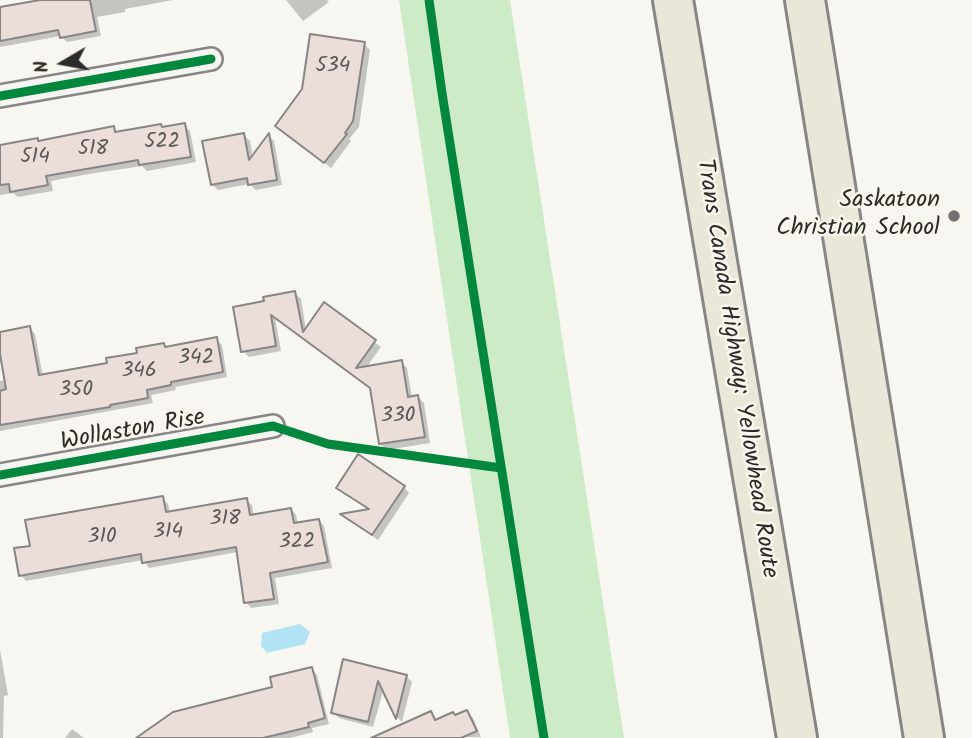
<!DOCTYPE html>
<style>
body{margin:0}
#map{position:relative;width:972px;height:738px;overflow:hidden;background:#f8f6f0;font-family:Kalam,sans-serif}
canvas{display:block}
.north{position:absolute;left:28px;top:28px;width:70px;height:70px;-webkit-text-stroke:5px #fbf7ec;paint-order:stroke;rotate:260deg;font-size:19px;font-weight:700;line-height:28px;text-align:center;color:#2b2b2b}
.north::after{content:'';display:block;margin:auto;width:24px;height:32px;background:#2b2b2b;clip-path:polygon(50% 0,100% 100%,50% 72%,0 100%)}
</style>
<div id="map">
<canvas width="972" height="738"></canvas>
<div class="north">N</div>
</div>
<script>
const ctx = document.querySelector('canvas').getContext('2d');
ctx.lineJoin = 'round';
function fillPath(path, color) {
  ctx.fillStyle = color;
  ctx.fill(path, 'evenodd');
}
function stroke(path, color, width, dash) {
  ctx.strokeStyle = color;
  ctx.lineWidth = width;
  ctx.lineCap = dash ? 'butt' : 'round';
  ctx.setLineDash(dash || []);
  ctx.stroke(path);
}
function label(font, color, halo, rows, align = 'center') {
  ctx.font = font + ' Kalam,sans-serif';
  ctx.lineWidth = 5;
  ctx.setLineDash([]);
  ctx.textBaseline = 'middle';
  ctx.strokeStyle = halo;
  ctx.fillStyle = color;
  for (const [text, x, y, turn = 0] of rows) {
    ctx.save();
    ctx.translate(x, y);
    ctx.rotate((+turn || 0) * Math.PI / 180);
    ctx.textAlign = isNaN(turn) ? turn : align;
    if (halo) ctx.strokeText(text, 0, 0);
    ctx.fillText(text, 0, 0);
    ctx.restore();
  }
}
const green = new Path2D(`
 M399,0H510L624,738H510Z`);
const water = new Path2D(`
 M300,624L310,632L305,644L267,653L261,646L262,633Z`);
const shadow = new Path2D(`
 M50,0H173L125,9V12L97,17L101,36L67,42L61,36L0,47V9Z
 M286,0H327L329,2L303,21Z
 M364,44L370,50L359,127L349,139L351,141L331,168L283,131Z
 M184,125L190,131L196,162L147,171L142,166L89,174L51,181L53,191L18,197L13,193L0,195V146L39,142L114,128L119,133Z
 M244,135L250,141L253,158L269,136L274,141L282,185L256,190L249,184L218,190L212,184Z
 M295,293L301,299L306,330L324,305L381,347L366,368L401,362L407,368L412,398L418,397L424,403L430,443L386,450L381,444L372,389L275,318L281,351L249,357L243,351L266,303Z
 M30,328L35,334L43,377L109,364L163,345L167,348L216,339L222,345L227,377L175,387L176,390L151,395L153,403L0,431V381L6,380L0,333Z
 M338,487H404L409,493L378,540L344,515L370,510Z
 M163,498L168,504L170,513L246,500L252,505L254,516L291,509L296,515L298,524L318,520L324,526L332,568L275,578L279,604L251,608L246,602L238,552L149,568L143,560L26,581L21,575L32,547Z
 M0,650L8,695L4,696L3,738H0Z
 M345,661L406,676L412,682L402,722L398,718L384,688L373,727L339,718L333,712Z
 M312,669L317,675L329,724L312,728L313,732L290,738H139L274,688Z
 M467,712L473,718L481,737L407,738L431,713L438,721Z
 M72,729L84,738H65Z`);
const building = new Path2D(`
 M40,0H90L96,31L60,38L58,30L0,41V7Z
 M310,34L365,42L353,121L345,133L347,134L324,163L275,126L302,89Z
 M185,123L191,157L139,165L138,160L46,176L48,185L10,192L9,184L0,185V145L38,138V141L114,126L115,132L161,124L162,127Z
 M244,133L249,160L269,133L277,180L248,185L247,178L211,185L202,141Z
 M295,291L303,332L324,302L376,340L356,368L402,360L408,397L418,395L425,437L379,444L370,388L271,315L276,346L241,352L233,307L264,301L263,297Z
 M30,326L39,375L107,363L106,358L137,353L136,348L164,343L165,347L217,337L223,372L171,382V385L147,390L148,398L110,405V407L0,425V391L6,389L0,354V332Z
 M358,454L405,486L372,535L340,514L369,509L336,488Z
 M163,496L166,512L247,498L250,515L291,508L294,523L319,519L328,562L270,573L274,599L244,603L236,547L142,563L141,554L19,576L14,548L30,546L25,520Z
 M343,659L407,675L396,719L378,681L368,722L331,713Z
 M312,667L325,718L308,723L309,727L263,738H136L173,712L272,687L270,677Z
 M467,710L477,731L461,738H371L431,711L435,720L453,712L455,715Z`);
const minor = new Path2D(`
 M0,96L211,59
 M0,475L273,426`);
const motorway = new Path2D(`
 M673,0L797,738
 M805,0L924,738`);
const cycleway = new Path2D(`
 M429,0L442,93L544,738
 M0,96L211,59
 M0,475L273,426L328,444L501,468`);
const markers = [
 [954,216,7,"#737270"]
];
const numberNames = [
 ["534",333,67],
 ["522",162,143],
 ["518",93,150],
 ["514",35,158],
 ["342",196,359],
 ["346",139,372],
 ["350",76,391],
 ["330",398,417],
 ["318",225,520],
 ["314",168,533],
 ["310",102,538],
 ["322",297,543]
];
const poiNames = [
 ["Saskatoon",940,202],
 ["Christian School",940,230]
];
const streetNames = [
 ["Trans Canada Highway: Yellowhead Route",735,369,81],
 ["Wollaston Rise",133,432,-10]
];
fillPath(green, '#cdebc7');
fillPath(water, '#b2e3f4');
fillPath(shadow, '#0003');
fillPath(building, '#ebded9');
stroke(building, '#878684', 2);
stroke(minor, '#878684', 26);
stroke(motorway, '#878684', 44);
stroke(minor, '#f6f5f1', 21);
stroke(motorway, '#eae7d8', 38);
stroke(cycleway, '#00873e', 9);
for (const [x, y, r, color] of markers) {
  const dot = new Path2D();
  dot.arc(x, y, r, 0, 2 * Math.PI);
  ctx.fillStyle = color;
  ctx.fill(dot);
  stroke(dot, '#fbf7ec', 2.5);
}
label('21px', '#5c5958', null, numberNames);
label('24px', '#2b2b2b', '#fbf7ec', poiNames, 'right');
label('24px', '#2b2b2b', '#fbf7ec', streetNames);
</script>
